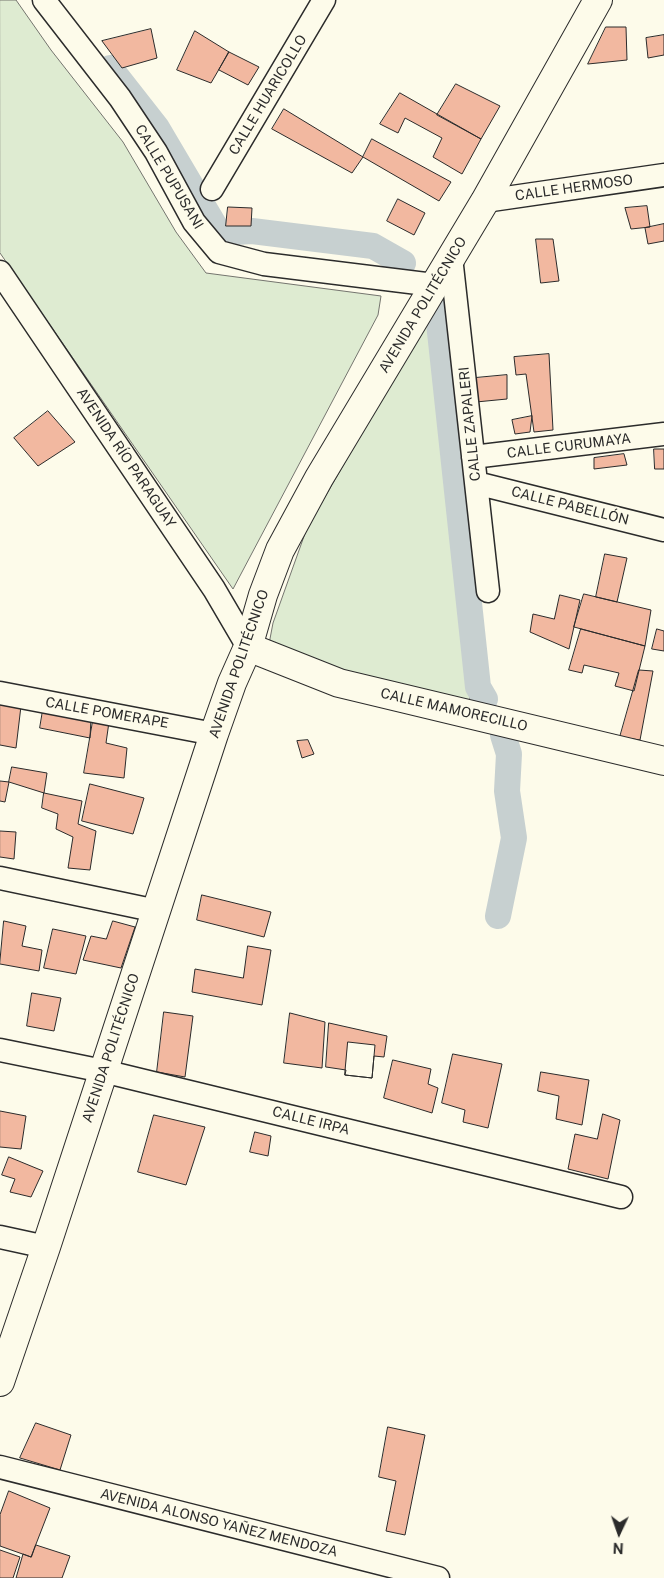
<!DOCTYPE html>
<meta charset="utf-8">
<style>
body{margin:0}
#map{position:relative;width:664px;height:1578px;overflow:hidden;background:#fdfbea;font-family:"Public Sans",sans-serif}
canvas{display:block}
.north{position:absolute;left:594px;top:1508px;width:50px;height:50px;-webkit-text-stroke:4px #fdfbea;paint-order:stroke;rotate:183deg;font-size:14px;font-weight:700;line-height:20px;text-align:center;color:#2b2b2b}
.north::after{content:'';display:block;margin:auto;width:18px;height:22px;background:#2b2b2b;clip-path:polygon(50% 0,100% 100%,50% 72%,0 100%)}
</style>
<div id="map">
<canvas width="664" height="1578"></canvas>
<div class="north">N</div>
</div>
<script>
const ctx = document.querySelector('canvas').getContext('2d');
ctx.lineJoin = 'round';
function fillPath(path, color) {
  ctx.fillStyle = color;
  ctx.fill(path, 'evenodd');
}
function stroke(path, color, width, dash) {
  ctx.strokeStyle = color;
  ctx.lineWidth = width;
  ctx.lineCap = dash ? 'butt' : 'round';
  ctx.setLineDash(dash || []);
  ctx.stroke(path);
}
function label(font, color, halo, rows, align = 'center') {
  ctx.font = font + ' "Public Sans",sans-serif';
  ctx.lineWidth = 4;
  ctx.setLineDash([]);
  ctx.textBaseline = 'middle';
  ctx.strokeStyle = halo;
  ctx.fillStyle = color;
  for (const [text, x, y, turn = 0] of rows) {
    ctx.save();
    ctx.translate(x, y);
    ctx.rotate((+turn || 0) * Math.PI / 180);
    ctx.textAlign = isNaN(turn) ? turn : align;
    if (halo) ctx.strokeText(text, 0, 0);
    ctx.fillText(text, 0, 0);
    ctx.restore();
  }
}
const green = new Path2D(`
 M0,0H16L51,50L123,142L176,232L206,273L381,296L378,315L233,589L0,253Z
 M436,306L456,505L470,703L297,658L269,644L273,623L307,528Z`);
const canal = new Path2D(`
 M110,68L157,128L219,233L252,231L373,246L403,263
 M437,304L478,687L485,699
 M498,916L514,838L507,791L509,754L503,735`);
const building = new Path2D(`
 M606,27H626L627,60L588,64Z
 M151,29L157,58L122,68L102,41Z
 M195,31L229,52L211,83L177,70Z
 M664,35V55L648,58L646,38Z
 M229,52L259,67L248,85L219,70Z
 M456,84L500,106L481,139L437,115Z
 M400,93L481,139L462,174L433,157L442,138L405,118L398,133L380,124Z
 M284,109L363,157L352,173L272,129Z
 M372,139L451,182L439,201L363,157Z
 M398,199L425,213L414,235L387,221Z
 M647,206L650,227L631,229L625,208Z
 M228,207L252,208L251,226H226Z
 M664,224V241L648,244L645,228Z
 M536,239H553L559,281L541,283Z
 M549,354L553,430L534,432L526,374L516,375L514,357Z
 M507,375V399L476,402L475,378Z
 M48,411L75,442L38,466L14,438Z
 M532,416L530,432L515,434L512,420Z
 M654,449H664V469H655Z
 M624,454L627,465L594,469V458Z
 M605,554L627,558L617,602L596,597Z
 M584,594L651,610L645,646L574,627Z
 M560,595L580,600L569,649L530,632L533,614L554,619Z
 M581,629L645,646L634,691L615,686L619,673L584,665L582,673L569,670Z
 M657,629L664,631V651L652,649Z
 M639,670L653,671L640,740L620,737Z
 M0,703L21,706L16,748L0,745Z
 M43,710L91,718L90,738L40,728Z
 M93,721L109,722L106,743L127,748L124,778L84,773Z
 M308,740L314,754L302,758L297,741Z
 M12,767L47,773L44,793L9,782Z
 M0,781L9,782L5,802L0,801Z
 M90,784L144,798L133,834L82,821Z
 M44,793L82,801L78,824L96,831L90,870L68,868L73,837L56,829L58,814L42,808Z
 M0,831L16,832L14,859L0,857Z
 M202,895L271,912L264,937L197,920Z
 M4,921L26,926L22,946L42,950L39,971L0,964Z
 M113,921L135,927L121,968L83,960L91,936L106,939Z
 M53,929L86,936L76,974L44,968Z
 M248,946L271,950L262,1005L192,992L195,969L243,978Z
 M32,993L61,998L54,1031L27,1026Z
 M164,1012L193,1016L185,1077L157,1072Z
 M290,1013L325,1022L322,1068L284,1063Z
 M329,1023L387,1036L384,1057L374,1056L372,1078L345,1075L346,1070L326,1067Z
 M348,1042L375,1045L372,1078L345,1075Z
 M453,1054L502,1064L488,1128L463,1122L465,1110L442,1103Z
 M393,1060L431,1069L428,1084L438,1088L432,1113L384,1098Z
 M541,1072L589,1080L582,1125L556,1119L559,1096L538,1091Z
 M0,1111L26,1116L21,1149L0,1147Z
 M603,1114L620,1120L608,1179L568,1169L575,1134L597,1139Z
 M154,1115L205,1127L186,1185L138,1172Z
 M255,1132L271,1136L268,1156L250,1152Z
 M9,1157L43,1171L31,1197L10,1192L15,1179L2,1175Z
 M36,1423L71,1435L60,1470L20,1458Z
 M388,1427L425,1435L405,1535L386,1531L396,1481L379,1477Z
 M9,1491L50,1508L31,1557L0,1546V1515Z
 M36,1545L70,1556L62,1578H16L23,1554L31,1557Z
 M0,1550L20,1557L13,1578H0Z`);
const minor = new Path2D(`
 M44,0L120,98L156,152L194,222L219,252L264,264L434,285
 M212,189L324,0
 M485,201L664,175
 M451,257L488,591
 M0,272L214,589L248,647
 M473,457L664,434
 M476,483L664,530
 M0,693L214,734
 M0,878L157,911
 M0,1050L103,1071L621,1197
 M0,1237L46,1247
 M0,1467L438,1578`);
const tertiary = new Path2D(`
 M248,647L339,683L664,761`);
const secondary = new Path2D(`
 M0,1382L46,1247L214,734L232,683L248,647L263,595L280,550L319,478L485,201L598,0`);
const streetNames = [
 ["CALLE HUARICOLLO",268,95,-59],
 ["CALLE PUPUSANI",169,177,59],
 ["CALLE HERMOSO",574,188,-8],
 ["AVENIDA POLITÉCNICO",423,305,-59],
 ["CALLE ZAPALERI",470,424,-96],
 ["CALLE CURUMAYA",569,446,-7],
 ["AVENIDA RÍO PARAGUAY",126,458,56],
 ["CALLE PABELLÓN",570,506,14],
 ["AVENIDA POLITÉCNICO",239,664,-71],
 ["CALLE MAMORECILLO",454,710,13],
 ["CALLE POMERAPE",107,713,10],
 ["AVENIDA POLITÉCNICO",111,1048,-72],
 ["CALLE IRPA",311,1121,14],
 ["AVENIDA ALONSO YAÑEZ MENDOZA",219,1523,14]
];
fillPath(green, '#deebd1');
stroke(green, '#74746e', 1);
stroke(canal, '#c7d0d0', 26);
fillPath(building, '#f2b8a0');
stroke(building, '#2b2b2b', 1);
stroke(minor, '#2b2b2b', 25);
stroke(tertiary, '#2b2b2b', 30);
stroke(secondary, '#2b2b2b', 30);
stroke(minor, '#fdfbea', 22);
stroke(tertiary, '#fdfbea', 28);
stroke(secondary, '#fdfbea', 28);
label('14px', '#2b2b2b', '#fdfbea', streetNames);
</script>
